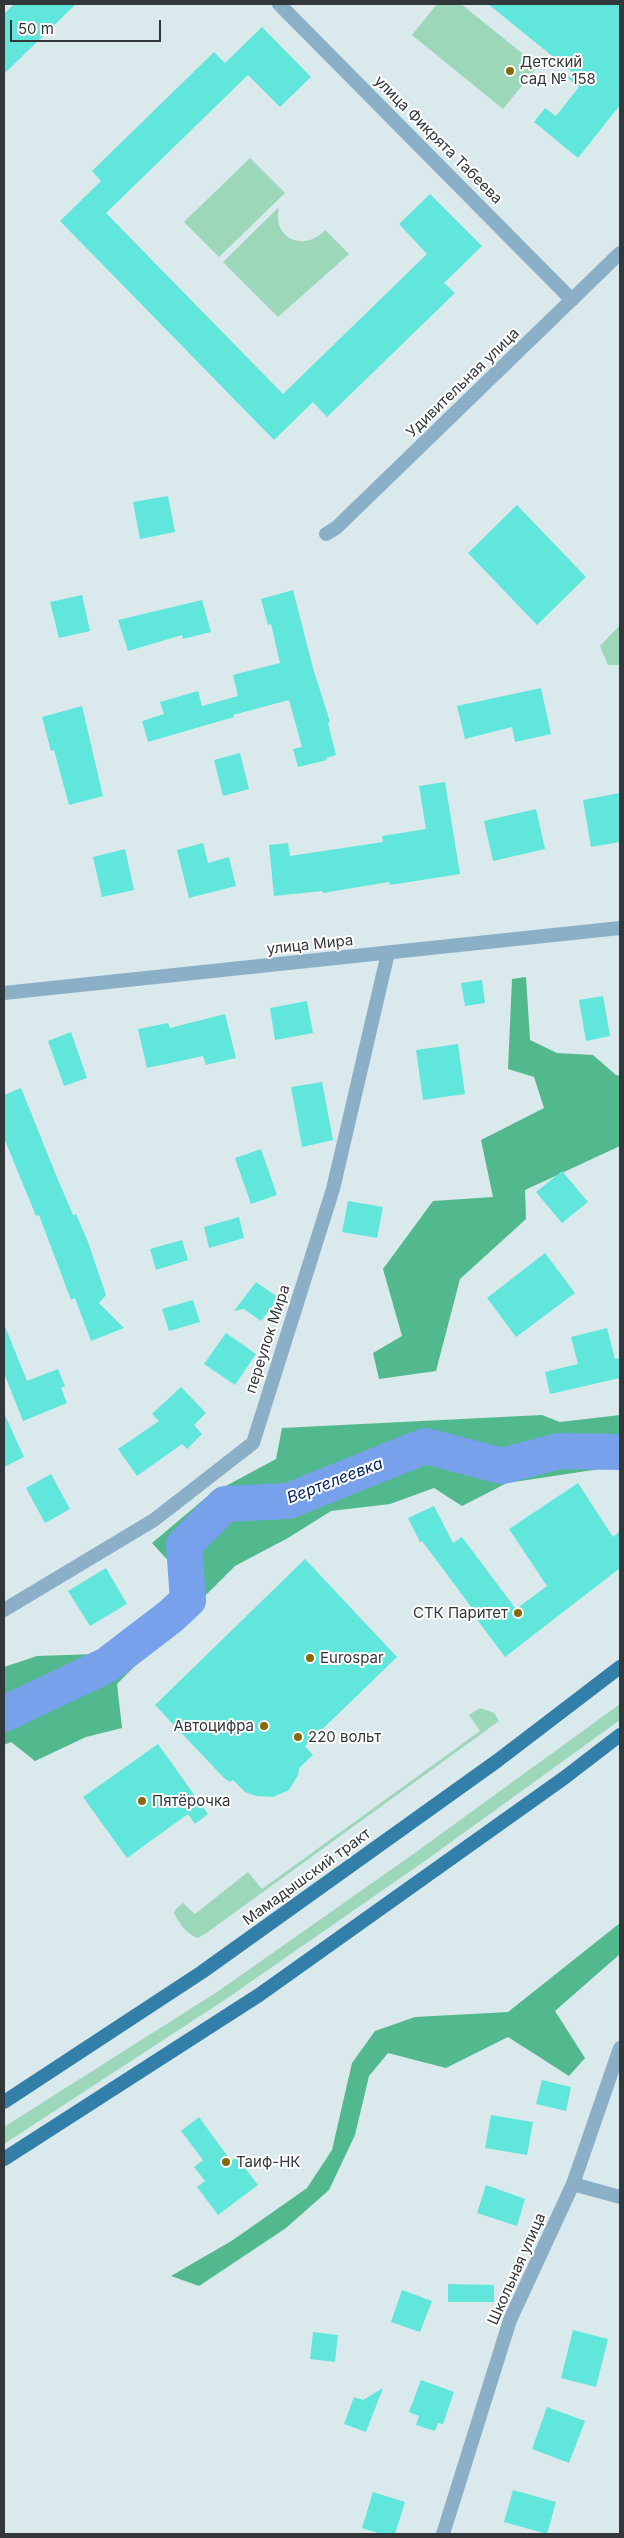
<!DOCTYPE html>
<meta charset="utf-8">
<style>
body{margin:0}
#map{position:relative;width:624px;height:2538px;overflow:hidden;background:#dae9ec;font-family:Inter,sans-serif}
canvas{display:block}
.frame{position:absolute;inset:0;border:5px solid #323839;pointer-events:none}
.scale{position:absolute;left:10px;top:20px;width:151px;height:22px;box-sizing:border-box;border:2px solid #323839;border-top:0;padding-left:6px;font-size:15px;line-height:18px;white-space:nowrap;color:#323839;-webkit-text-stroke:4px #fff;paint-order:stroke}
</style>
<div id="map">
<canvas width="624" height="2538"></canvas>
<div class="frame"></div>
<div class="scale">50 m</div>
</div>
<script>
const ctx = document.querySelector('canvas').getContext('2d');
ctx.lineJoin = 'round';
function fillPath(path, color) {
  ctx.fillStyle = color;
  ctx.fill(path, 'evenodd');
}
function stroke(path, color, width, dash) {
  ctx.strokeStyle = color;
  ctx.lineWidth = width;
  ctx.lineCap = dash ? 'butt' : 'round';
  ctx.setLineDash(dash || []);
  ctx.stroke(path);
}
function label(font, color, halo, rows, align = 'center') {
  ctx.font = font + ' Inter,sans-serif';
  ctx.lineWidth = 4;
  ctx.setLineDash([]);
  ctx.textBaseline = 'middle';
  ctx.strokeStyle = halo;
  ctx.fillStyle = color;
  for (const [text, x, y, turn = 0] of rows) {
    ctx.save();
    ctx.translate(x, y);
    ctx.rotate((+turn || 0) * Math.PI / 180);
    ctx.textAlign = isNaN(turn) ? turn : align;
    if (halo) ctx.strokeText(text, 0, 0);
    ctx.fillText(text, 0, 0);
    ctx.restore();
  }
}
const green = new Path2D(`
 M437,4H461L538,66L503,109L412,35Z
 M250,158L285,193L219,257L184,222Z
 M279,207C271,238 304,253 325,230L349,254L278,317L223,262Z
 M620,625V665H608L600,646Z
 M620,1704V1720L422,1863L226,1999L4,2144V2127L217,1992L412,1855Z
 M480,1708L494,1713L499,1721L205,1934L198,1938C187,1935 179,1923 174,1913L177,1908L183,1903L195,1914L248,1872L262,1889L480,1731L469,1715Z`);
const forest = new Path2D(`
 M526,977L530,1040L557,1053L593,1055L616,1075L620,1076V1146L525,1190L526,1219L460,1279L436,1371L379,1379L373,1353L402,1336L383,1269L433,1201L493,1197L481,1140L544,1108L534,1077L508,1069L512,979Z
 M542,1415L560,1422L620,1415V1466L507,1483L462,1506L434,1488L390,1504L331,1511L288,1538L235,1566L117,1684L122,1728L86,1737L35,1761L11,1742L4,1745V1667L37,1656L95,1654L176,1597L173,1566L152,1543L209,1495L276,1459L282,1428Z
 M620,1923V1954L555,2011L585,2058L569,2076L508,2037L446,2068L388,2053L369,2076L355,2135L329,2190L286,2228L199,2286L171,2276L233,2240L307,2188L332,2150L352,2063L375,2031L415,2017L508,2012Z`);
const river = new Path2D(`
 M4,1714L107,1665L171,1616L188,1600L184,1545L225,1504L288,1501L425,1446L502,1466L559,1451L620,1452`);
const building = new Path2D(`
 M14,4H76L4,74V14Z
 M488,4H620V105L578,158L534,122L545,108L556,116L579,87L568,78L572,72Z
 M262,27L311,77L280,107L248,75L106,213L283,394L427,254L399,224L430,194L482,246L444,283L455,293L327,417L313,402L274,440L60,221L101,181L92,171L214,52L225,63Z
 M168,496L175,532L140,539L133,502Z
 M517,505L586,577L537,625L468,553Z
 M293,590L313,668L330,722L328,723L336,755L326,758L327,760L298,767L293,749L302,747L289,700L233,715L234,717L148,742L142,721L164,714L160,702L198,691L202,706L238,696L233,675L280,663L271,624L268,625L261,599Z
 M82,595L90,631L59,638L50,602Z
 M202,600L211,632L183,639L182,635L128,651L118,620Z
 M541,688L551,734L515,742L512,727L465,739L457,706Z
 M82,706L103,796L69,805L54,750L51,751L42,717Z
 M240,753L249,789L223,796L214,760Z
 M445,782L460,874L390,885L389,882L323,893L322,891L274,896L269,845L288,843L290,856L383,842L382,836L426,829L419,786Z
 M620,793V842L591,847L583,800Z
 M536,809L545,849L493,861L484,821Z
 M203,843L208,863L229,857L236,886L189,898L177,850Z
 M125,849L134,890L102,897L93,857Z
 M482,980L485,1003L465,1006L461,983Z
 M603,996L610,1036L586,1041L579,1000Z
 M307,1001L313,1033L275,1040L270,1008Z
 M225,1014L236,1058L206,1065L203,1056L147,1068L138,1029L168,1023L170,1028Z
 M71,1032L87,1078L64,1086L48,1041Z
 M458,1044L465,1094L423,1100L416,1050Z
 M322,1082L333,1140L302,1147L291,1087Z
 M21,1088L56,1175L73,1215L76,1214L88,1242L106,1295L99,1303L124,1328L91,1341L75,1298L71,1300L39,1215L36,1216L4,1138V1095Z
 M261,1149L277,1195L251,1204L235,1158Z
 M562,1171L588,1202L562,1223L536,1192Z
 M348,1201L383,1207L377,1238L342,1232Z
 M239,1217L244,1238L209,1248L204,1227Z
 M182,1240L188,1260L156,1270L150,1249Z
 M545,1253L575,1293L516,1337L487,1298Z
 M256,1282L279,1298L261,1321L244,1309L234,1311Z
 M193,1300L200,1322L169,1331L162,1309Z
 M4,1324L27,1381L58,1369L65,1386L61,1388L67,1403L23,1421L4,1373Z
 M607,1328L615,1359L620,1358V1378L550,1394L545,1372L578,1364L571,1337Z
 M226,1333L256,1354L235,1385L204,1364Z
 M181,1387L206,1413L194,1425L202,1434L187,1449L182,1444L137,1476L118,1449L159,1421L152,1414Z
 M4,1413L24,1457L4,1467Z
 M51,1474L70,1509L45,1523L26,1488Z
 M578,1483L613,1537L620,1531V1568L505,1657L475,1617L478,1616L422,1541L420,1542L408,1518L434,1506L453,1543L462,1537L516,1609L547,1586L509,1529Z
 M305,1559L397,1657L305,1746L313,1755L299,1768L298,1775L289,1790L273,1797L256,1796L245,1792L233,1780L230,1782L224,1778L155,1705Z
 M106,1568L127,1604L90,1626L68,1591Z
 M158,1744L208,1814L195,1824L188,1814L127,1858L83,1797Z
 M542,2080L571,2087L566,2111L536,2104Z
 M491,2115L533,2122L527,2155L485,2148Z
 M199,2117L231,2161L237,2157L258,2185L218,2215L197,2187L205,2181L194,2167L203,2160L181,2131Z
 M486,2185L525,2199L517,2226L477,2213Z
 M448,2284L494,2285V2302H448Z
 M402,2290L432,2301L420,2332L391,2322Z
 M573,2330L608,2339L596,2387L561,2378Z
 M313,2332L338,2335L335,2362L310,2359Z
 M421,2380L454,2392L443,2424L438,2423L435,2431L416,2425L419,2416L409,2412Z
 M383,2388L366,2432L344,2424L354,2397L363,2400Z
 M547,2407L585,2421L569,2463L532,2449Z
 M513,2490L556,2502L547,2534L504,2522Z
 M373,2492L405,2502L395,2534H381L362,2528Z`);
const minor = new Path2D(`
 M279,4L572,300
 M326,534L336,528L368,497L620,253
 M4,993L620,928
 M4,1610L154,1520L253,1443L333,1189L388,953
 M573,2184L620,2197
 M443,2534L510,2320L573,2184L620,2048`);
const primary = new Path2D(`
 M4,2102L202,1972L497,1761L620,1667
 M4,2159L259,1995L564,1778L620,1735`);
const markers = [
 [510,71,5,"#866a05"],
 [518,1613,5,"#866a05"],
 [310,1658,5,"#866a05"],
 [264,1726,5,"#866a05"],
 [298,1737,5,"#866a05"],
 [142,1801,5,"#866a05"],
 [226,2162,5,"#866a05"]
];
const poiNames = [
 ["Детский",520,62],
 ["сад № 158",520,79],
 ["СТК Паритет",508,1613,"right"],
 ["Eurospar",320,1658],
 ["Автоцифра",254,1726,"right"],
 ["220 вольт",308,1737],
 ["Пятёрочка",152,1801],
 ["Таиф-НК",236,2162]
];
const streetNames = [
 ["улица Фикрята Табеева",438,140,45],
 ["Удивительная улица",463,383,-44],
 ["улица Мира",310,945,-6],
 ["переулок Мира",268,1339,-72],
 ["Мамадышский тракт",307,1877,-36],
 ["Школьная улица",517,2269,-66]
];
const waterNames = [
 ["Вертелеевка",335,1481,-21]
];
fillPath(green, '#9cd7ba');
fillPath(forest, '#51b98d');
stroke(river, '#77a1ea', 36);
fillPath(building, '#61e6db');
stroke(minor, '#8aafc7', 14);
stroke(primary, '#327faa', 14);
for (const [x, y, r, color] of markers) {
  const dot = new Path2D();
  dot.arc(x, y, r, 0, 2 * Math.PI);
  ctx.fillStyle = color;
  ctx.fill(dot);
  stroke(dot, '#fff', 2);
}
label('15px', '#323839', '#fff', poiNames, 'left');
label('15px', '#323839', '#fff', streetNames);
label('italic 16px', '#032463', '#fff', waterNames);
</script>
